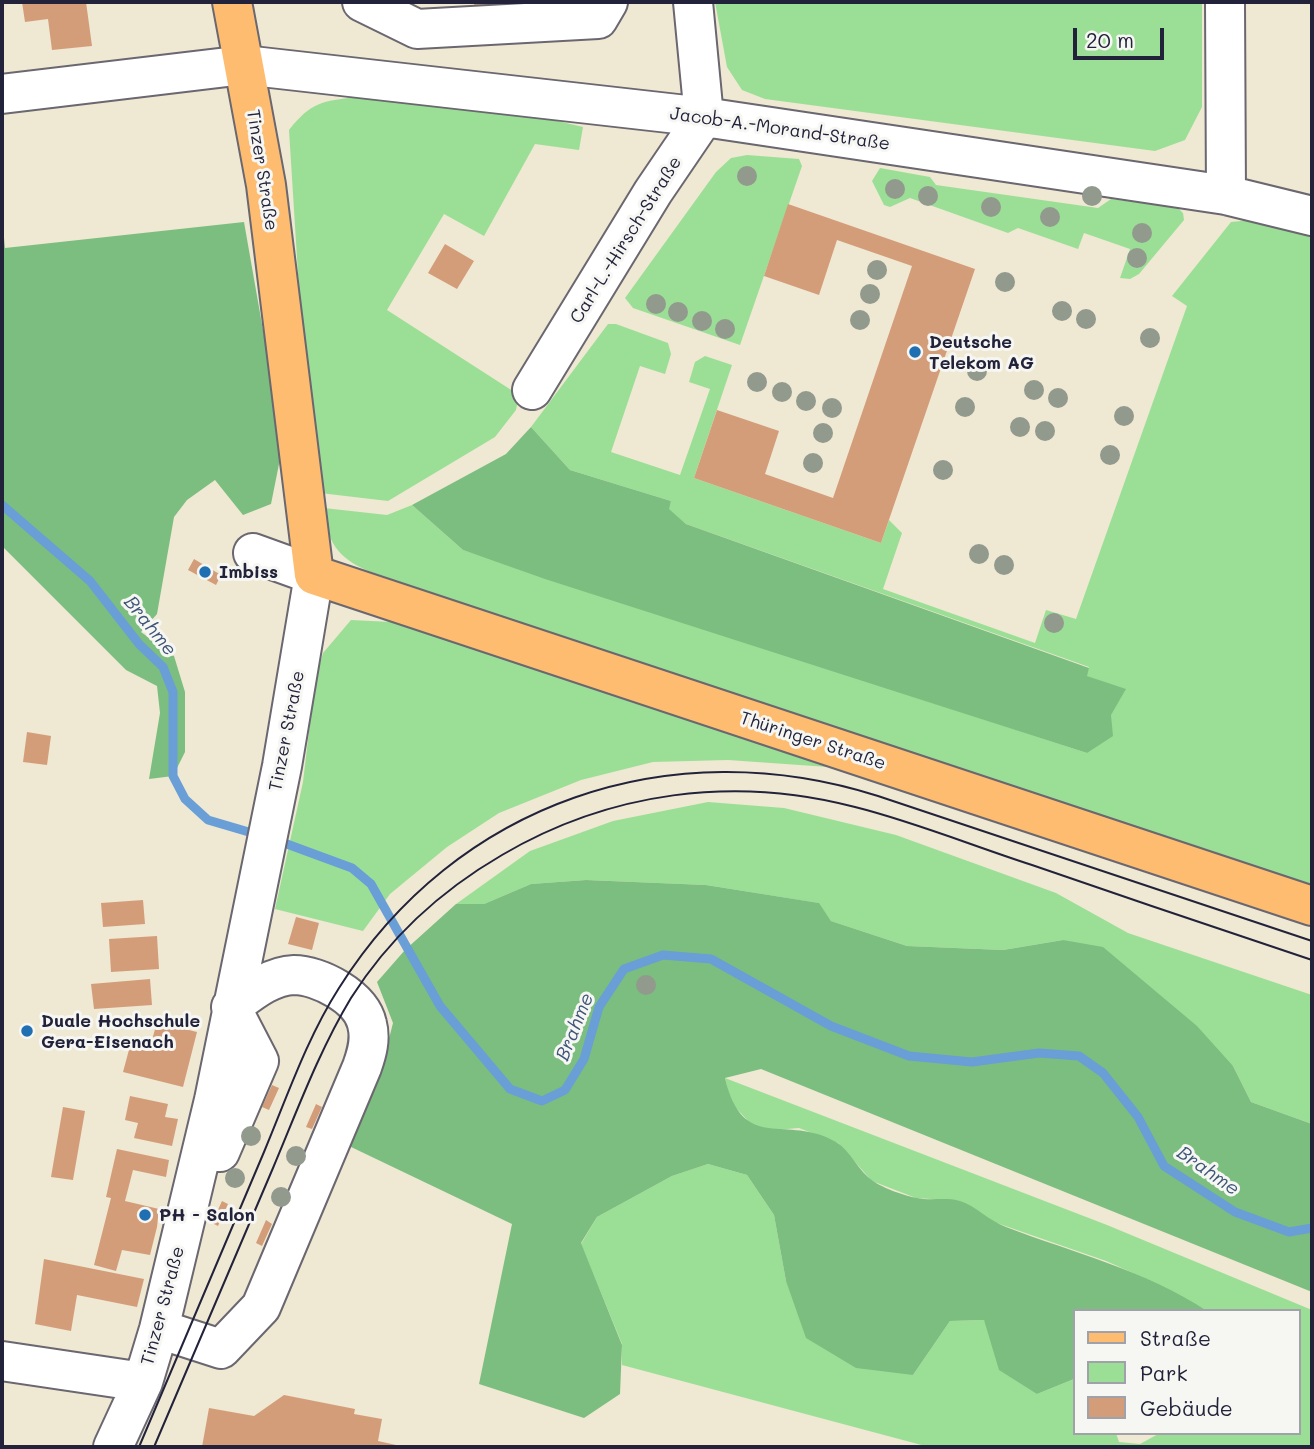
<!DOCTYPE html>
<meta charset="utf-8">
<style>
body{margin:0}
#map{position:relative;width:1314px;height:1449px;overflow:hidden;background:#efe8d3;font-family:Mali,sans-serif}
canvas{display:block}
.frame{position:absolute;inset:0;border:4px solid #22223b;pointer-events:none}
.legend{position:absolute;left:1073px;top:1309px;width:228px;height:126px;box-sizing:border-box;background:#f6f6f2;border:2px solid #a1a1a9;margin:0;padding:9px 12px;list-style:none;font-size:21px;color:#22223b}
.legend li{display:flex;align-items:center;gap:14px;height:35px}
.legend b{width:35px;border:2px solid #a1a1a9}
.scale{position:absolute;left:1073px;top:28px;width:91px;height:32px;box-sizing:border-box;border:4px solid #22223b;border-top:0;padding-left:9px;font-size:21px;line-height:24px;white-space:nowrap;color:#22223b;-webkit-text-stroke:5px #f6f6f2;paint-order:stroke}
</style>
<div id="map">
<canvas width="1314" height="1449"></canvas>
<div class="frame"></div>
<ul class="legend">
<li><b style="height:9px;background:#fdbc70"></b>Straße</li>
<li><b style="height:19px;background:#9bdf96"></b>Park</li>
<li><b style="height:19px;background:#d49d7a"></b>Gebäude</li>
</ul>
<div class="scale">20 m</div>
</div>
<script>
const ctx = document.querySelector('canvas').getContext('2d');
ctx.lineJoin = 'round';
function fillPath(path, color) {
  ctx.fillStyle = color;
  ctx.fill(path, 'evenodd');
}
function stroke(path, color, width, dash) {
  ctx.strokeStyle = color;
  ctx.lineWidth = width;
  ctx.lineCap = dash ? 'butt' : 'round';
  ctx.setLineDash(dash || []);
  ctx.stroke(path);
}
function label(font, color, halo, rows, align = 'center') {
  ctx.font = font + ' Mali,sans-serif';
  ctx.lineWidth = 6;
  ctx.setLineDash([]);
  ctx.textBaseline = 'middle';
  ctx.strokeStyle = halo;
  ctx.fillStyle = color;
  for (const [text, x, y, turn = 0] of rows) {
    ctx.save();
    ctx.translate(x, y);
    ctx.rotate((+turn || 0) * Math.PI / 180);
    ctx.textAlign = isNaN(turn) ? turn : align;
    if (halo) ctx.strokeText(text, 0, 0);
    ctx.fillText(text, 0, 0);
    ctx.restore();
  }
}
const green = new Path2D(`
 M715,2H1202V107L1185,140L1155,151L765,99L742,90L727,67Z
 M356,97L532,115L583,127L579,150L535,144L484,236L444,214L387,310L519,395L516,410L495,437L388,501L320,493L315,426L301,322L289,130C311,102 323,101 356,97Z
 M747,155L799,159L802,166L740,345L633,308L625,298L716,172L731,158Z
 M880,168L930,177L936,185L1098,208L1111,199L1178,208L1183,213L1184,220L1139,274L1130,279L1120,278L1130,249L1084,233L1078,249L1018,228L1008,233L910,198L890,207L884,205L872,181Z
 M1251,220L1312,235V890L368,571C337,557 327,542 324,508L387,515L412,505L463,550L1087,753L1125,690L1086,676L1089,667L686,524L668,509L671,501L570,470L531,427L608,324H616L668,343L671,354L665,374L640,366L611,452L680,475L710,389L689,382L695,362L705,356L732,365L694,478L881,543L889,520L902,533L883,589L1035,643L1046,610L1076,619L1187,306L1172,296L1231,222Z
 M351,620L391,622L828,767L728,760L653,762L581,780L499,813L447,847L390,894L363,931L275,909L303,782L315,680L323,653Z
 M708,802L784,808L896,835L1056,893L1128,933L1312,995V1124L1251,1102L1233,1066L1063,940L1003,950L907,946L831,921L818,903L706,885L586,880L531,884L484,904H456L530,851L613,821Z
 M725,1078L1107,1225L1312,1310V1447H929L622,1365V1344L581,1244L597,1217L672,1176L708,1164L747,1175L774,1215L786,1281L913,1375L950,1321L984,1320L1037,1394L1074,1379V1433H1116L1119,1442L1140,1444L1160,1433H1298V1311H1207L1149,1280L1106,1261L991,1221L959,1201L916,1198L872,1181L838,1143L799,1128L775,1130L754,1127L731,1103Z`);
const forest = new Path2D(`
 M2,217L5,248L244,222L283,444L271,504L243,515L215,480L187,500L174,517L157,614L141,632L174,656L185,692V752L173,776L149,779L160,713L157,686L126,670L2,546Z
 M531,427L570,470L671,501L669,509L686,524L1089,668L1087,676L1126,689L1111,715L1113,736L1087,753L545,579L463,550L412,505L506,454Z
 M586,880L706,885L819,903L831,921L907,946L1003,950L1063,940L1103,947L1197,1026L1233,1066L1251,1102L1312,1124V1292L761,1069L725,1078C743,1155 787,1113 836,1142C851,1151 858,1171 873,1181C883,1188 905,1196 917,1198C930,1201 947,1197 960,1201C976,1206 989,1221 1006,1227C1074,1253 1145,1270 1207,1311H1074V1379L1037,1394L999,1370L984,1320L950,1321L913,1375L856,1368L806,1338L786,1281L774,1215L747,1175L708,1164L672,1176L597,1217L581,1243L622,1345L620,1394L584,1418L479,1384L512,1224L349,1146L378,1082L393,1023L377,982L405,950L456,904H484L531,884Z`);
const stream = new Path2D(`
 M2,505L90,581L139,644L163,667L173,692V776L185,799L208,820L259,835
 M276,840L352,868L371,884L440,1006L510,1089L542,1101L565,1090L584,1059L599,1007L624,969L663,955L711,959L831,1026L909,1056L972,1062L1039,1053L1079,1056L1103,1073L1138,1117L1164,1166L1235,1212L1289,1232L1312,1228`);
const building = new Path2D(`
 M22,2H86L92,46L52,50L48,19L25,22Z
 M474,2H552L553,5L475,13Z
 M788,204L975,269L881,543L694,478L717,410L779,431L765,474L833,498L912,266L837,240L819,295L764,276Z
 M445,244L474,261L457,289L428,273Z
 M194,559L221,575L216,585L188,570Z
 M27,732L51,736L47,765L23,762Z
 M143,900L145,924L103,927L101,903Z
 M296,917L319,923L312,950L288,944Z
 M157,936L159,969L111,972L109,939Z
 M150,979L152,1005L94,1009L91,984Z
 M157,1022L197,1032L183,1087L123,1072L130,1046L149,1051Z
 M272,1085L279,1088L269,1110L262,1107Z
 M130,1096L168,1104L165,1117L178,1119L172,1146L134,1138L138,1123L125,1120Z
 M316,1104L322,1107L312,1129L306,1127Z
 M63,1107L85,1111L73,1180L51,1177Z
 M117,1149L169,1160L166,1177L133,1170L125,1201L159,1209L157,1227L150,1255L122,1250L116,1271L94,1265L111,1198L106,1197Z
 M222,1201L228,1204L218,1226L212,1223Z
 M266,1220L272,1224L262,1246L256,1243Z
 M44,1259L144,1279L137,1307L77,1295L71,1331L35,1324Z
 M284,1395L355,1409L354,1414L382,1419L378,1441L405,1447H202L209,1408L254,1416Z`);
const minor = new Path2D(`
 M362,2L417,29L598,19L608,2
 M1225,2L1226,195
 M2,94L244,65L704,117L1226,195L1312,216
 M532,390L653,192L704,117L693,2
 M220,1152L259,1061L231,1007
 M159,1329L221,1349L261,1307L362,1067C367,1053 371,1039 367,1024C361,997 319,975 294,975C269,976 249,994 231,1007
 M2,1361L143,1382
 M113,1447L143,1382L159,1329L214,1100L282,766L314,575L253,553`);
const major = new Path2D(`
 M232,2L266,185L314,575L1312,906`);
const tram = new Path2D(`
 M139,1447C181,1349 222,1250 264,1152C287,1097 307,1038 339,988C456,802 671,730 878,796L1312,941
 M154,1447C194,1354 233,1261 273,1168C297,1111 319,1051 351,998C389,938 440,891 502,855C609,792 734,775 855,807C915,822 973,846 1032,865C1125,897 1219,929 1312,960`);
const trees = [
 [747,176],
 [895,189],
 [928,196],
 [1092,196],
 [991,207],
 [1050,217],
 [1142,233],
 [1137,258],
 [877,270],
 [1005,282],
 [870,294],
 [656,304],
 [1062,311],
 [678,312],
 [1086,319],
 [860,320],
 [702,321],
 [725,329],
 [1150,338],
 [977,371],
 [757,382],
 [1034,390],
 [782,392],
 [1058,398],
 [806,401],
 [965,407],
 [832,408],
 [1124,416],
 [1020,427],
 [1045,431],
 [823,433],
 [1110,455],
 [813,463],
 [943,470],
 [979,554],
 [1004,565],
 [1054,623],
 [646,985],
 [251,1136],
 [296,1156],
 [235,1178],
 [281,1197]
];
const markers = [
 [915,352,7,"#1f6fb2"],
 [205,572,7,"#1f6fb2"],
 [27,1031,7,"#1f6fb2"],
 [145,1215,7,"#1f6fb2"]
];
const streetNames = [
 ["Jacob-A.-Morand-Straße",780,129,8],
 ["Tinzer Straße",262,170,81],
 ["Carl-L.-Hirsch-Straße",626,240,-58],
 ["Tinzer Straße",287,731,-79],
 ["Thüringer Straße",813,741,18],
 ["Tinzer Straße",163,1306,-75]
];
const poiNames = [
 ["Deutsche",929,342],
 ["Telekom AG",929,363],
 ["Imbiss",219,572],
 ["Duale Hochschule",41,1021],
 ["Gera-Eisenach",41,1042],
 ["PH - Salon",159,1215]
];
const waterNames = [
 ["Brahme",150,626,51],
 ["Brahme",575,1027,-68],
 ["Brahme",1208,1171,35]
];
fillPath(green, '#9bdf96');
fillPath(forest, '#7cbe7f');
stroke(stream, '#699ed6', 9);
fillPath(building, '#d49d7a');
stroke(minor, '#6a6770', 42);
stroke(major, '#6a6770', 42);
stroke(minor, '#fff', 38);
stroke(major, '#fdbc70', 38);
stroke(tram, '#22223b', 2);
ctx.fillStyle = '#929a8e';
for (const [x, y] of trees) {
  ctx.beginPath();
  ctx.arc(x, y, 10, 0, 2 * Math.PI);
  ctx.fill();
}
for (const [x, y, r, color] of markers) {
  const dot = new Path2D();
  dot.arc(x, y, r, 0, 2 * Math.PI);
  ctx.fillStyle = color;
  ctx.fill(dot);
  stroke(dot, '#f6f6f2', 2.5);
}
label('18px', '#22223b', '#f6f6f2', streetNames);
label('bold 18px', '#22223b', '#f6f6f2', poiNames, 'left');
label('italic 19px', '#3e5479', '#f6f6f2', waterNames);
</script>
